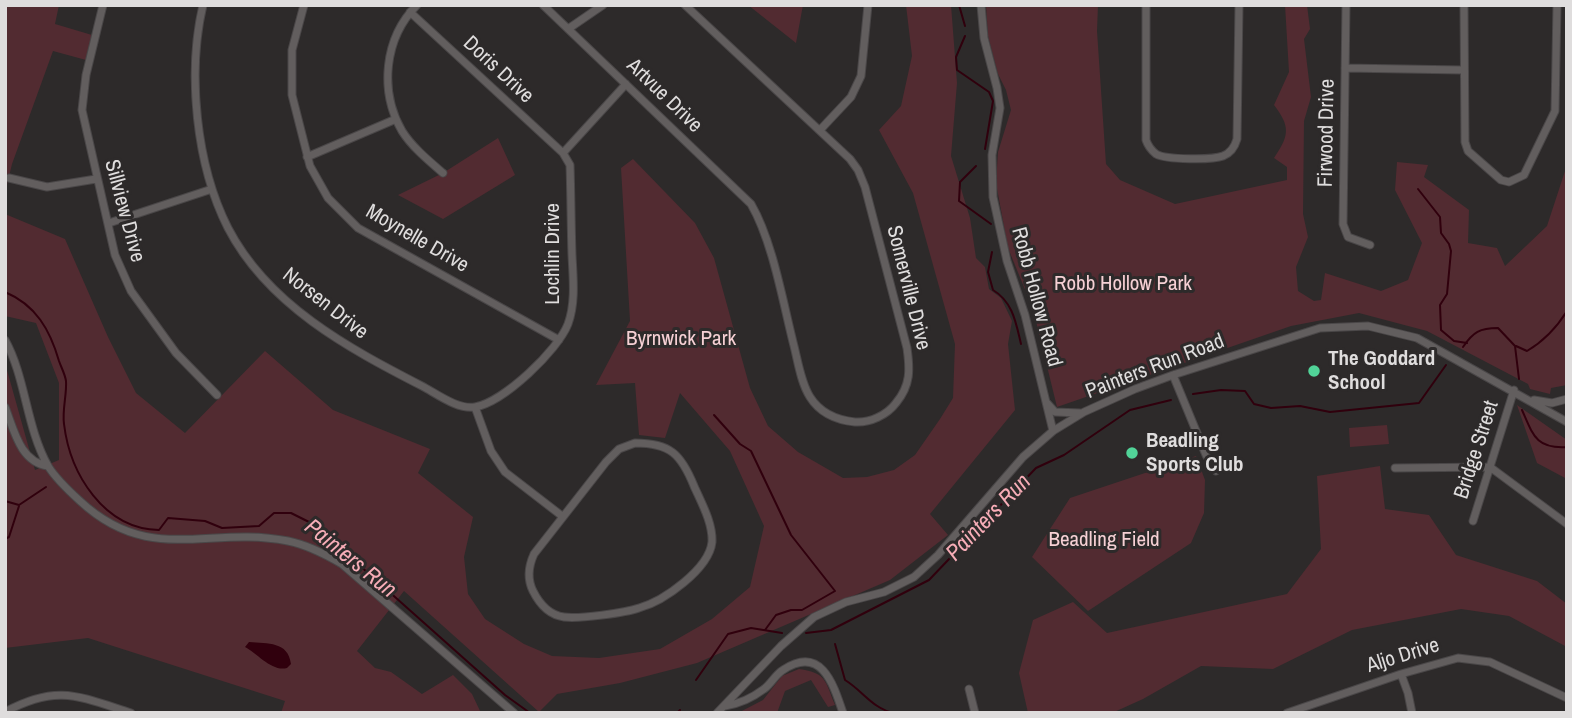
<!DOCTYPE html>
<style>
body{margin:0}
#map{position:relative;width:1572px;height:718px;overflow:hidden;background:#2d2a2a;font-family:"Archivo Narrow",sans-serif}
canvas{display:block}
.frame{position:absolute;inset:0;border:7px solid #dfdddd;pointer-events:none}
</style>
<div id="map">
<canvas width="1572" height="718"></canvas>
<div class="frame"></div>
</div>
<script>
const ctx = document.querySelector('canvas').getContext('2d');
ctx.lineJoin = 'round';
function fillPath(path, color) {
  ctx.fillStyle = color;
  ctx.fill(path, 'evenodd');
}
function stroke(path, color, width, dash) {
  ctx.strokeStyle = color;
  ctx.lineWidth = width;
  ctx.lineCap = dash ? 'butt' : 'round';
  ctx.setLineDash(dash || []);
  ctx.stroke(path);
}
function label(font, color, halo, rows, align = 'center') {
  ctx.font = font + ' "Archivo Narrow",sans-serif';
  ctx.lineWidth = 6;
  ctx.setLineDash([]);
  ctx.textBaseline = 'middle';
  ctx.strokeStyle = halo;
  ctx.fillStyle = color;
  for (const [text, x, y, turn = 0] of rows) {
    ctx.save();
    ctx.translate(x, y);
    ctx.rotate((+turn || 0) * Math.PI / 180);
    ctx.textAlign = isNaN(turn) ? turn : align;
    if (halo) ctx.strokeText(text, 0, 0);
    ctx.fillText(text, 0, 0);
    ctx.restore();
  }
}
const green = new Path2D(`
 M5,5H59L55,24L92,35L86,60L53,51L12,164L5,193Z
 M748,5H803L796,43Z
 M906,5H951L957,83L951,156L970,218L976,258L985,267L989,289L1001,298L1012,321L1008,344L1015,410L930,514L948,535L890,580L697,663L620,683L557,694L539,712L404,591L357,651L375,668L391,672L422,694L453,675L472,694L481,713H281L285,701L88,638L5,648V363L35,470L59,460V383L36,323L5,316V214L65,239L108,337L136,393L185,433L265,351L333,410L430,449L418,473L473,517L464,557L468,594L485,619L524,644L552,656L599,658L660,649L712,619L750,587L764,526L730,451L680,393L665,438L639,435L635,383L596,385L630,321L621,168L633,159L695,223L714,258L750,388L768,426L798,452L843,478L867,477L894,470L915,455L940,419L953,398L955,344L913,193L879,130L901,106L912,56Z
 M986,5H1098L1097,31L1106,164L1120,180L1175,204L1287,180V167L1274,158C1289,136 1291,127 1274,105L1289,72L1285,5H1307L1310,29L1304,39L1311,97L1304,121L1303,214L1308,237L1296,267L1298,291L1314,301L1321,300L1325,273L1381,291L1408,280L1422,243L1395,190L1397,162L1428,165L1424,177L1469,210L1468,243L1497,248L1505,266L1547,226L1567,165V385L1551,388L1550,394L1530,389L1528,384L1427,331L1359,313L1291,326L1057,407L1033,309L1008,248L996,183L998,152L1011,110L1006,90L998,74L988,36Z
 M498,138L515,175L443,219L398,195L443,173Z
 M1517,405L1567,440V479L1537,463Z
 M1387,425L1389,444L1350,447L1349,428Z
 M1196,456L1205,480L1204,513L1191,543L1088,611L1032,557L1070,498Z
 M1380,466L1385,509L1429,515L1456,555L1537,581L1567,604V647L1509,616L1461,609L1352,630L1273,669L1201,666L1143,699L1112,713H1028L1019,673L1033,620L1073,602L1107,633L1287,594L1321,549L1317,476Z
 M799,669C827,673 825,681 835,705L828,707L811,680L785,691L777,713H738L763,700L782,676Z`);
const water = new Path2D(`
 M249,642C268,644 288,641 291,664L287,668C272,672 258,654 245,647Z`);
const stream = new Path2D(`
 M959,5L965,26
 M965,36L956,57L957,70L989,92L993,101L985,149
 M976,166L960,182L959,201L991,224
 M1418,189L1440,217L1441,233L1449,244L1451,251L1447,294L1440,305L1441,330L1454,341L1467,343
 M992,252L988,272L993,290C1013,302 1016,323 1021,344
 M5,292C36,305 50,330 59,361C61,367 65,374 66,381C67,394 62,410 64,424C70,474 104,529 159,530L168,518L205,521L222,528L259,526L274,513H291L313,524L505,695L530,713
 M1516,346L1527,351C1544,341 1557,327 1567,311
 M1463,347C1473,332 1480,328 1498,328L1515,346L1519,379
 M1193,394L1221,390L1245,391L1254,404L1271,408L1300,406L1330,412L1419,403L1446,365
 M1522,410C1533,435 1536,449 1567,447
 M714,415L740,444L751,451L791,535L835,591L802,610H791L776,615L765,630
 M5,501L19,505L46,487
 M5,539L9,537L19,506
 M806,633L831,630L929,580L1036,468L1064,455L1130,410L1171,400
 M835,644L845,680C863,691 873,709 894,713
 M696,680L728,634L751,628L782,633
 M677,713L680,710`);
const minor = new Path2D(`
 M103,5L86,75L82,110L115,255L131,291L176,353L217,395
 M203,5C187,73 196,165 228,228C268,305 348,348 422,386C437,394 458,410 475,407C504,402 558,350 568,324C576,302 573,277 572,255C571,225 571,195 570,165L563,153L626,84
 M304,5L292,50V95L310,166L328,198L358,228L559,340
 M417,5C384,38 379,91 402,131C412,147 429,161 443,173
 M543,5L751,204C773,242 783,303 794,346C798,362 801,383 810,397C820,413 836,420 855,422C870,423 887,415 896,403C911,385 910,369 907,348L865,187L858,170L850,159L685,5
 M981,5L984,38L997,88L1000,108L992,155L993,197L1007,261L1025,315L1053,431
 M1146,5V140C1148,146 1151,150 1156,154C1166,160 1213,160 1223,156C1231,153 1235,146 1237,139L1239,5
 M1346,5L1343,224L1348,237L1370,245
 M1464,5L1465,142L1468,151L1501,180L1509,182L1524,175L1555,111L1557,5
 M410,12L563,153
 M568,29L603,5
 M1345,68L1463,70
 M820,130L851,97L861,76L868,5
 M307,157L396,119
 M9,178L47,187L96,179
 M109,223L212,189
 M5,340C26,378 26,427 48,466C56,479 69,491 80,501C150,566 209,525 288,541C308,545 325,554 342,564L514,713
 M1173,375L1206,455L1216,471
 M1534,400L1552,403L1567,399
 M1047,403L1055,412L1080,413
 M5,407C14,430 20,462 48,466
 M475,407L491,451L505,472L562,516
 M635,443C670,443 681,454 694,486C701,502 713,523 712,542C709,569 664,601 639,608C625,613 579,619 564,617C549,615 539,603 533,591C527,579 529,565 534,554L606,462L619,449Z
 M1395,468L1490,467L1567,524
 M1473,521L1514,390
 M1401,674L1408,693L1412,713
 M969,689L975,713
 M725,706C739,704 752,698 764,689C771,684 775,675 783,670C821,645 833,683 843,713
 M5,712C57,684 78,696 131,713
 M717,713L781,646L814,617L846,602L884,592L914,577L938,555L1023,457L1053,431L1084,412L1135,389L1173,375L1320,328L1368,326L1417,338L1567,422
 M1287,713L1401,674L1458,658L1490,662L1567,698`);
const markers = [
 [1314,371,7,"#51d398"],
 [1132,453,7,"#51d398"]
];
const streetNames = [
 ["Doris Drive",498,70,43],
 ["Artvue Drive",664,96,44],
 ["Firwood Drive",1327,133,-89],
 ["Sillview Drive",124,211,75],
 ["Moynelle Drive",417,239,30],
 ["Lochlin Drive",553,254,-90],
 ["Somerville Drive",908,288,76],
 ["Robb Hollow Road",1036,297,75],
 ["Norsen Drive",325,304,38],
 ["Painters Run Road",1155,367,-21],
 ["Bridge Street",1477,450,-72],
 ["Aljo Drive",1403,656,-17]
];
const parkNames = [
 ["Robb Hollow Park",1123,284],
 ["Byrnwick Park",681,339],
 ["Beadling Field",1104,540]
];
const poiNames = [
 ["The Goddard",1328,359],
 ["School",1328,383],
 ["Beadling",1146,441],
 ["Sports Club",1146,465]
];
const waterNames = [
 ["Painters Run",989,518,-46],
 ["Painters Run",350,559,39]
];
fillPath(green, '#522b31');
fillPath(water, '#30000d');
stroke(stream, '#30000d', 2);
stroke(minor, '#4a4748', 9);
stroke(minor, '#625e5e', 7);
for (const [x, y, r, color] of markers) {
  const dot = new Path2D();
  dot.arc(x, y, r, 0, 2 * Math.PI);
  ctx.fillStyle = color;
  ctx.fill(dot);
  stroke(dot, '#2d2a2a', 2.5);
}
label('21px', '#dfdddd', '#2d2a2a', streetNames);
label('21px', '#f6d0d4', '#2d2a2a', parkNames);
label('bold 21px', '#dfdddd', '#2d2a2a', poiNames, 'left');
label('italic 23px', '#f7adb7', '#2d2a2a', waterNames);
</script>
